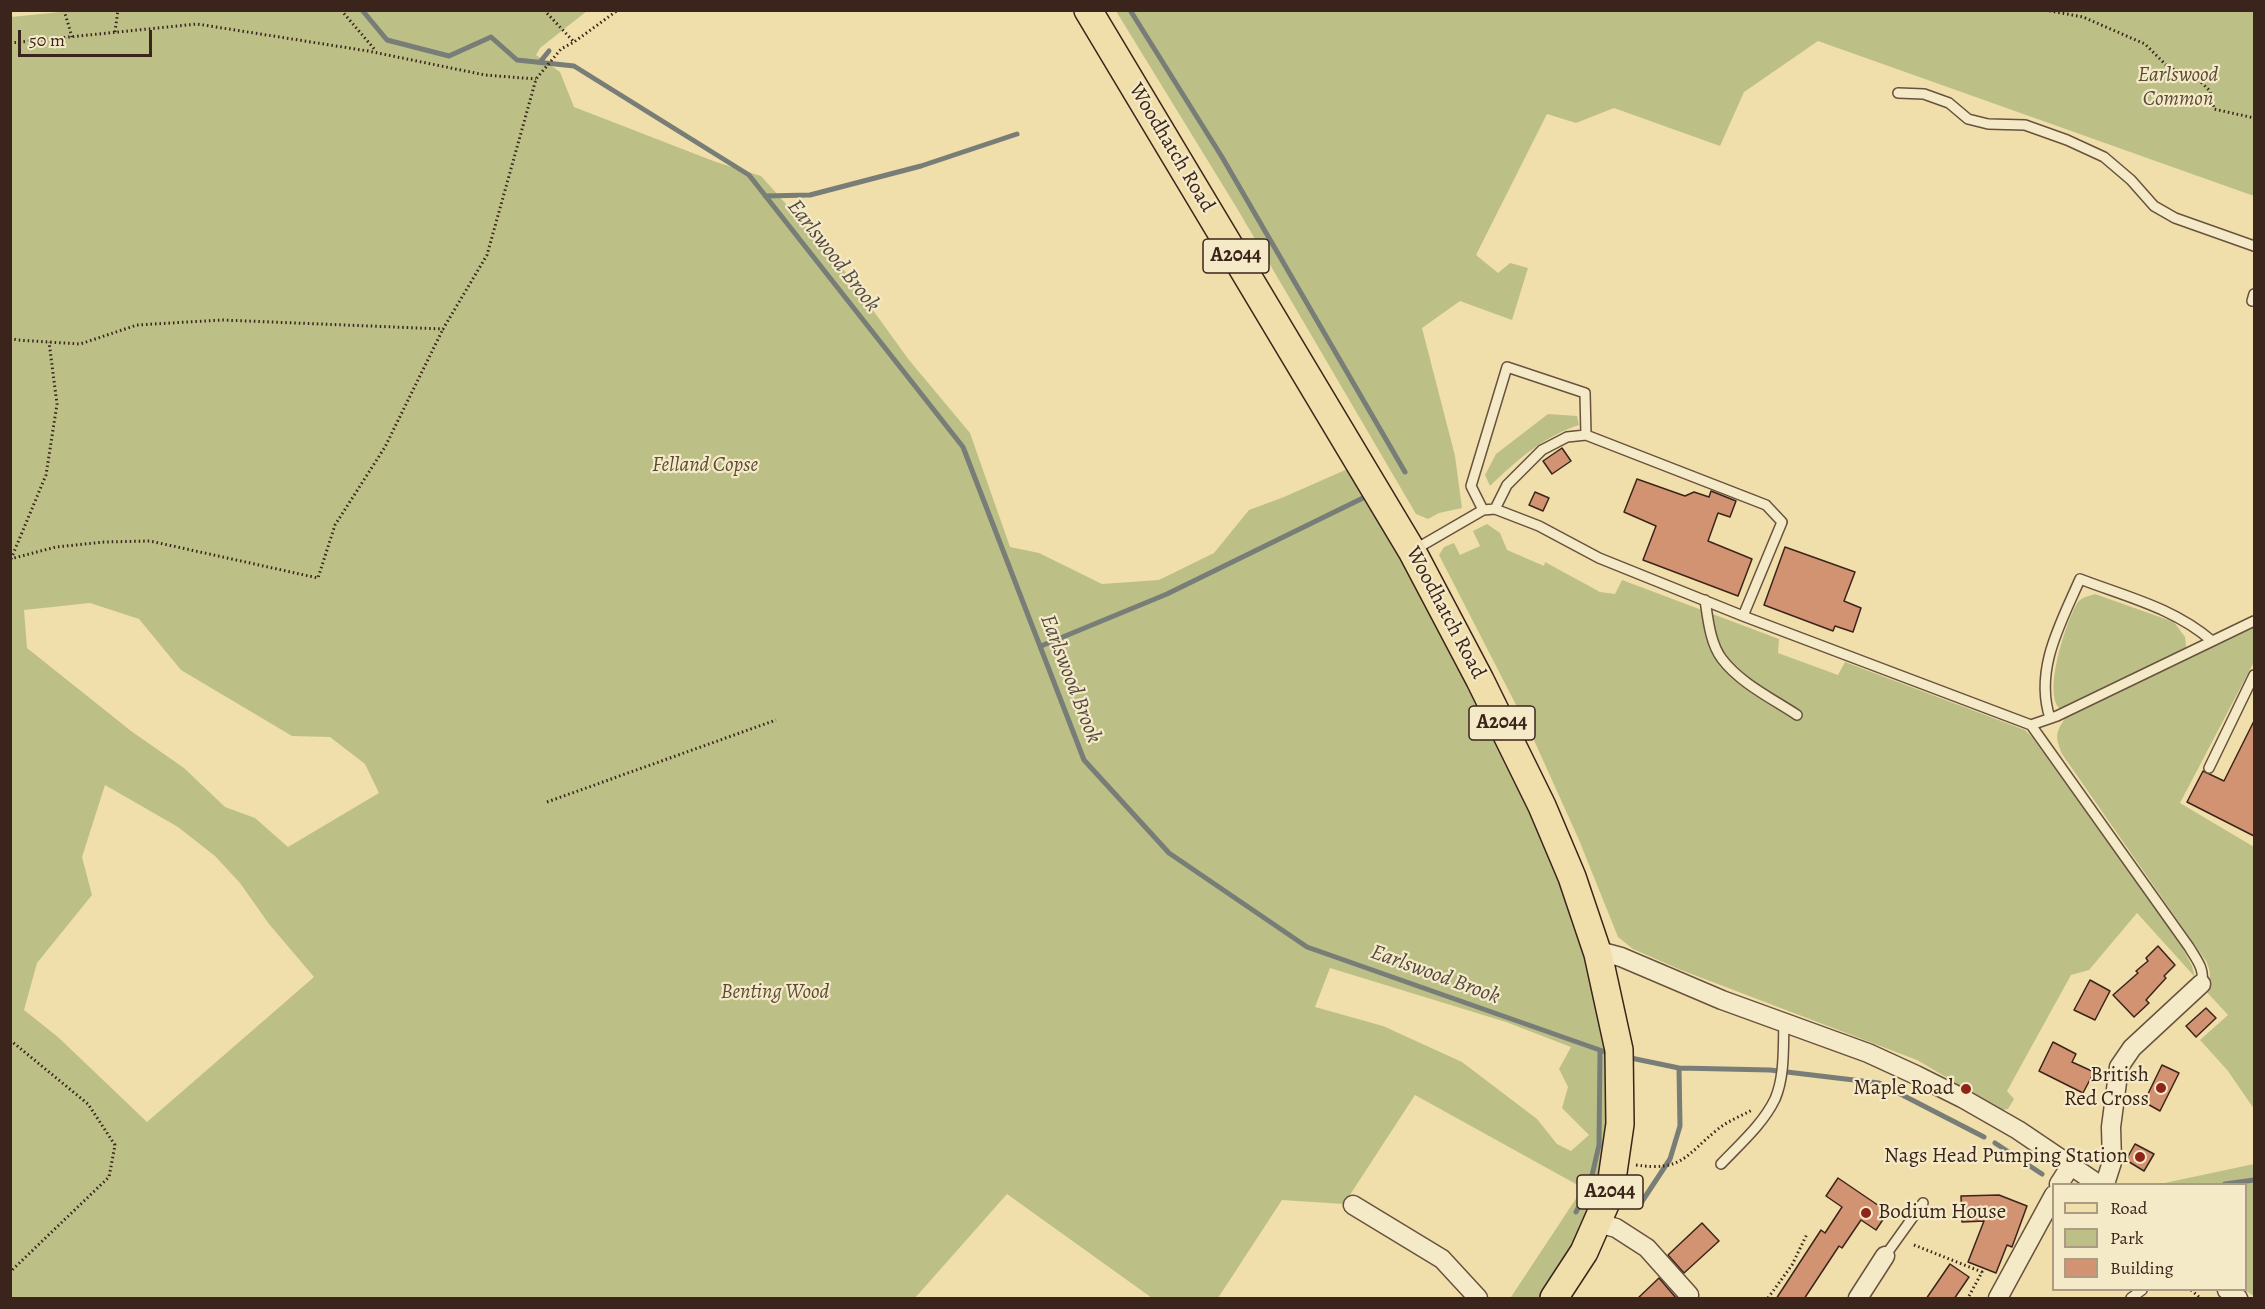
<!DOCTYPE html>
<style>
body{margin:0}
#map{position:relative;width:2265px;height:1309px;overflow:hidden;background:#f0deab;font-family:Alegreya,serif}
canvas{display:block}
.frame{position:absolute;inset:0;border:12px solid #3b241b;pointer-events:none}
.legend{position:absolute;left:2052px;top:1183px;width:195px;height:108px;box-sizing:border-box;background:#f5eac8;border:2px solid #ab9b83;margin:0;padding:8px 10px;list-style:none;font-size:18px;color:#3b241b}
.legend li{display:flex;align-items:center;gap:12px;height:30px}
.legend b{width:30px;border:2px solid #ab9b83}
.scale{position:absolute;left:18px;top:30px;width:134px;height:27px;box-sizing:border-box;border:3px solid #3b241b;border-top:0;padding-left:8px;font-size:18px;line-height:21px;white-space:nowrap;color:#3b241b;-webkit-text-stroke:4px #f5eac8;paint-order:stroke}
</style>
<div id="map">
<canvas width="2265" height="1309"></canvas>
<div class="frame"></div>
<ul class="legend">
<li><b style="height:8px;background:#f0deab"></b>Road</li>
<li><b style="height:16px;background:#bcc087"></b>Park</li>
<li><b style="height:16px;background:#d29372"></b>Building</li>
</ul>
<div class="scale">50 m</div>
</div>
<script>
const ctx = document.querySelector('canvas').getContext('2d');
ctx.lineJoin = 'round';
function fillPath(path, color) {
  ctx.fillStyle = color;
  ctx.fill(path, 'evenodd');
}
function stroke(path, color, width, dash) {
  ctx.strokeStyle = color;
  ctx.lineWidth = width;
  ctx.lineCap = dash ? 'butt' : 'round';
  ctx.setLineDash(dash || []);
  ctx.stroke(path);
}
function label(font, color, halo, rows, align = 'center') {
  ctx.font = font + ' Alegreya,serif';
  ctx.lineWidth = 4.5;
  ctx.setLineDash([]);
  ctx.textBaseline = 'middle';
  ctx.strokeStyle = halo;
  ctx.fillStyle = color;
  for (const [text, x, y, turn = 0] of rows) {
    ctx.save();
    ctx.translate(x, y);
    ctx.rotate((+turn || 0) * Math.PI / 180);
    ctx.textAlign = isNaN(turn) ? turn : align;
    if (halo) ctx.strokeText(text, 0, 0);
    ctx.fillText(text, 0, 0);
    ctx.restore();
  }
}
const green = new Path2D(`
 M80,10L587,11L540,48L536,55L560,72L574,107L716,162L761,176L838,262L909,360L970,433L1010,547L1039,553L1102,584L1159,580L1214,553L1249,510L1284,497L1352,467L1468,674L1556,856L1593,967L1607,1060L1609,1139L1596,1196L1569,1253L1539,1298H1498L1511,1297L1583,1188L1415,1095L1344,1204L1282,1200L1218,1298H1152L1007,1194L915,1298H11V17ZM90,603L139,619L181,670L292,736L330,737L365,764L379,793L288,847L255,818L225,807L184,768L131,731L27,648L24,610ZM105,785L178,827L215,856L240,883L269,924L314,977L147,1122L58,1037L24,1010L37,963L92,895L82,857ZM1330,968L1506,1022L1571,1047L1559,1069L1568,1087L1562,1108L1589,1135L1571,1151L1557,1144L1537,1119L1462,1062L1383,1026L1315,1007Z
 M1116,11H2254V196L1818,41L1744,92L1720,146L1614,108L1576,123L1547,114L1476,255L1498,273L1510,263L1528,268L1512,320L1460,301L1422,328L1455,456L1462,508L1439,513L1428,519L1416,514L1238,210Z
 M1548,414L1577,416L1579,425C1544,436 1516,461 1490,486L1485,475L1496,454Z
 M1487,524L1500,533L1507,550L1544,566L1545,562L1600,592L1615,594L1622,580L1779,639L1778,653L1838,675L1845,662L2025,730L2032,737L2180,943L2192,966L2195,977L2137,913L2089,970L2071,975L2007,1091L2014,1099L2008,1109L2002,1110L1917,1060L1681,970L1633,949L1618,937L1579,840L1533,738L1439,555L1444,547L1454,543L1460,555L1480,546L1473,531Z
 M2095,594L2174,622L2185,637L2187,655L2062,710C2040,699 2067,618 2078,602C2082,597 2089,596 2095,594Z
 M2254,627V662L2180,803L2254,847V1109L2228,1071L2200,1040L2228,1015L2204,989C2212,978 2211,972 2206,961L2062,754C2055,736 2055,733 2066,717Z
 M2254,1164V1296L2245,1290L2246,1184H2160Z`);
const stream = new Path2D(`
 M362,10L387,40L449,56L491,37L517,60L574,66L749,175L963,447L1084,760L1169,853L1307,947L1611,1054
 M1130,10L1222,157L1405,472
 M540,62L549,51
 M765,196L810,195L921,166L1017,134
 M1041,646L1167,594L1365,497
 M1626,1057L1679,1068L1770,1070L1879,1083L1984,1137
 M1995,1143L2042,1174
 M2225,1184L2254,1180
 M1641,1203L1670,1159L1680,1126L1679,1068
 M1576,1212L1590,1184L1599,1145L1600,1052`);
const building = new Path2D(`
 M1562,448L1571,461L1552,474L1543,461Z
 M1637,479L1685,496L1694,492L1709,497L1711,491L1736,501L1730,517L1718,513L1708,541L1752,559L1738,596L1643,560L1656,526L1624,512Z
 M1535,492L1549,498L1543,511L1529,505Z
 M1785,547L1855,572L1844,601L1861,608L1853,632L1835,626L1833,631L1764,605Z
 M2254,721V836L2187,802L2203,771L2224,781Z
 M2158,946L2175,965L2164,976L2166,978L2146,1000L2149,1003L2134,1017L2113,995L2138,973L2136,971L2148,961L2146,958Z
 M2090,980L2110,991L2095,1020L2074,1010Z
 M2206,1008L2216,1018L2196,1037L2186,1026Z
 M2053,1042L2076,1054L2072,1062L2094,1072L2083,1093L2039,1071Z
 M2162,1065L2179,1073L2160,1111L2144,1102Z
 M2135,1144L2154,1154L2144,1171L2126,1160Z
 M1838,1178L1888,1212L1876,1230L1861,1220L1842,1248L1839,1246L1804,1299H1776L1821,1230L1825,1233L1842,1207L1826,1196Z
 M1999,1195L2027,1206L2012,1247L2007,1245L1996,1273L1968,1262L1984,1221L1962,1222L1961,1196Z
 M1702,1223L1719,1241L1684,1273L1668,1255Z
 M1950,1264L1969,1277L1954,1299H1926Z
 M1659,1278L1677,1299H1637Z`);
const path = new Path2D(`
 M64,10L72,37
 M341,10L376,51
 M544,10L574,42
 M2045,10L2083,17L2145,44L2168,67L2200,81L2210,91L2214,109L2254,118
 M115,32L118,10
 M10,43L197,24L368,51L485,75L536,79
 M10,338L17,340L80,344L137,325L222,320L443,329L487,255L536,79L561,49L574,42L618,10
 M10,559L56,547L104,542L150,541L318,578L335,525L385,447L443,329
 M11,559L46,475L57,404L49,342
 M547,802L776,720
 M10,1040L88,1104L115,1145L109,1177L10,1272
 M1636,1165C1682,1172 1686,1155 1718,1129C1728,1121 1741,1116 1752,1110
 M1914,1245L1982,1272L1968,1298
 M2191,1290L2200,1298
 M1768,1298L1792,1265L1807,1234`);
const service = new Path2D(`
 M1898,93L1924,94L1949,103L1968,119L1988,124L2025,125L2067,140L2104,157L2131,180L2154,206L2175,218L2254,246
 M2252,301L2254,294
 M1495,509L1507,485L1542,450L1567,437L1586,435L1766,505L1782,522L1743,616
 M1483,510L1471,486L1507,367L1585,393L1586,435
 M1414,550L1483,510L1495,509L1539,526L1599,558L1743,616L2031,725L2057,716L2254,621
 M1705,600C1708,619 1710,643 1722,659C1740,683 1773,699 1797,715
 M2050,718C2034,669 2061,623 2080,579C2127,597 2174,608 2212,641
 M2031,725L2189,947C2196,959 2206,970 2201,984
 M2209,768L2254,675
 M1721,1164C1740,1144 1763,1124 1775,1099C1785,1076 1783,1047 1784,1023
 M1885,1256L1923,1203
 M2131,1298L2142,1290`);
const minor = new Path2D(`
 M1598,954L1606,953L1621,957L1722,1000L1868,1053L1916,1075L1962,1098L2018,1130L2098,1184
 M2059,1184L2071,1165
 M2105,1184L2112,1162L2111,1127L2119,1067L2132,1048L2201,984
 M1353,1205L1442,1259L1478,1298
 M1598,1223L1616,1228L1647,1248L1689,1295L1688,1298
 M2227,1290L2238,1298
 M1858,1298L1885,1256
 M1998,1298L2054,1195`);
const primary = new Path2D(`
 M1088,10L1412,551L1480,680L1542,806L1572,877L1598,954L1619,1050L1620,1124L1610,1193L1584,1252L1554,1298`);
const markers = [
 [2161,1088,6,"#8f2418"],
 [1966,1089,6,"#8f2418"],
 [2140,1157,6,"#8f2418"],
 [1866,1213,6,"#8f2418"]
];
const shields = [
 [1236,256,66],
 [1502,723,66],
 [1610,1192,66]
];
const shieldNames = [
 ["A2044",1236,256],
 ["A2044",1502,723],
 ["A2044",1610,1192]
];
const parkNames = [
 ["Earlswood",2178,76],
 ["Common",2178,100],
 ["Felland Copse",705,466],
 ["Benting Wood",775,993]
];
const streetNames = [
 ["Woodhatch Road",1171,148,59],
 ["Woodhatch Road",1445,613,62]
];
const poiNames = [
 ["British",2149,1076],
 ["Red Cross",2149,1100],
 ["Maple Road",1954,1089],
 ["Nags Head Pumping Station",2128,1157],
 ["Bodium House",1878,1213,"left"]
];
const waterNames = [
 ["Earlswood Brook",833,256,52],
 ["Earlswood Brook",1070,679,69],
 ["Earlswood Brook",1435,975,20]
];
fillPath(green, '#bcc087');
stroke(stream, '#787d77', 5);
fillPath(building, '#d29372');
stroke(building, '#3b241b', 1.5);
stroke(service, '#68523f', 12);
stroke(minor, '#68523f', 21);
stroke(primary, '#3b241b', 30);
stroke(path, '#3b241b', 3, [1.5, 3]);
stroke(service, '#f5eac8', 9);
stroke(minor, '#f5eac8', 18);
stroke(primary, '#f0deab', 27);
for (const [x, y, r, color] of markers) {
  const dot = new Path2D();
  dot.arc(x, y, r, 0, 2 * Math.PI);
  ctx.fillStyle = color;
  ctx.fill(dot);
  stroke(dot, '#f5eac8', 2);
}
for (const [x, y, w] of shields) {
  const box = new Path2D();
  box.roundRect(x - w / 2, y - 17, w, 34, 4.5);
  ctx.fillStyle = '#f5eac8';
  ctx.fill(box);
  stroke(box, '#3b241b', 1.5);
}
label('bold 20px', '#3b241b', null, shieldNames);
label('italic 21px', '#5b4b36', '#f5eac8', parkNames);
label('21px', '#3b241b', '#f5eac8', streetNames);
label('21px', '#3b241b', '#f5eac8', poiNames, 'right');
label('italic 22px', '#544942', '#f5eac8', waterNames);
</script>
